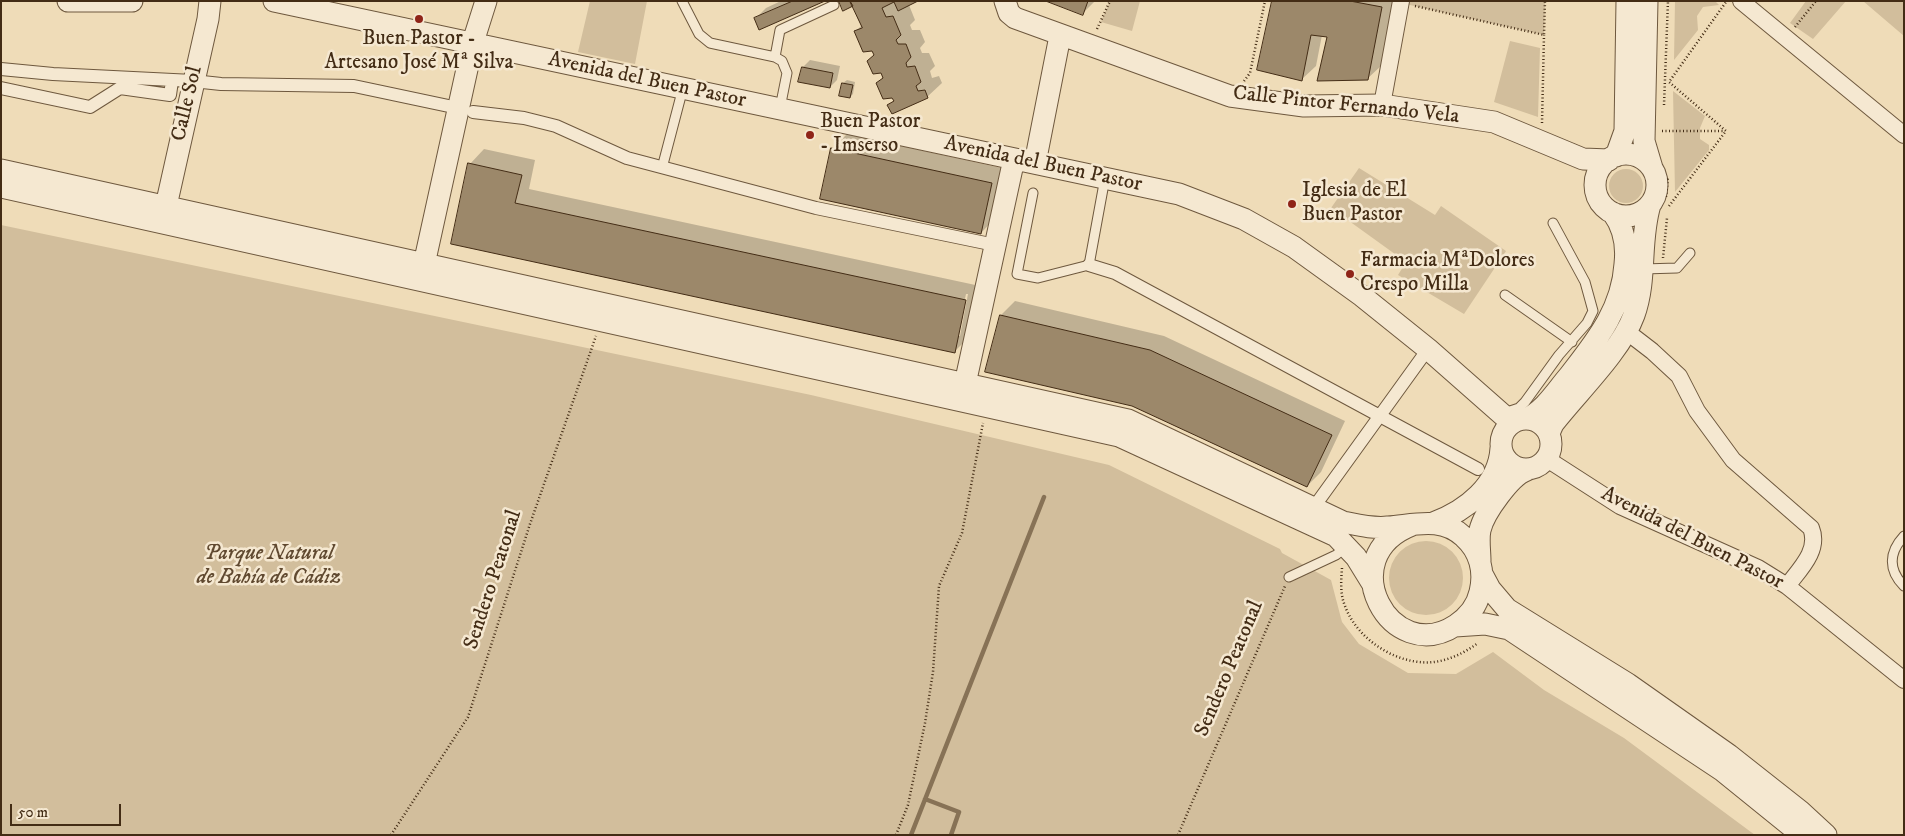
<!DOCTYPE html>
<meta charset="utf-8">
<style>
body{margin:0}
#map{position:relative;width:1905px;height:836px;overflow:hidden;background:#efdcb8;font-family:"IM FELL DW Pica",serif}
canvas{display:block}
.frame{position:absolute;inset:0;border:2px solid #432c15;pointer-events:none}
.scale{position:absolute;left:10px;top:804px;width:111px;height:22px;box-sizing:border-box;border:2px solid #432c15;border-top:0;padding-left:6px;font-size:15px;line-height:18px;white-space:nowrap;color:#432c15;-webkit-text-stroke:4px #f5e8d1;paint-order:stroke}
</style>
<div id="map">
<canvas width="1905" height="836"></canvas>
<div class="frame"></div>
<div class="scale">50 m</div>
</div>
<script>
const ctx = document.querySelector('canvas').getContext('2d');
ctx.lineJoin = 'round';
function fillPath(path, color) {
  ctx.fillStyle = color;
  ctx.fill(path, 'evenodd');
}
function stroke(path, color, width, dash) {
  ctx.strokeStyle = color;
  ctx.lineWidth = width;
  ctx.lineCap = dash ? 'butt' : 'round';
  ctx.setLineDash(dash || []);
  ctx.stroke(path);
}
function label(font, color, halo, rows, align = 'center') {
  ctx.font = font + ' "IM FELL DW Pica",serif';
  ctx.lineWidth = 5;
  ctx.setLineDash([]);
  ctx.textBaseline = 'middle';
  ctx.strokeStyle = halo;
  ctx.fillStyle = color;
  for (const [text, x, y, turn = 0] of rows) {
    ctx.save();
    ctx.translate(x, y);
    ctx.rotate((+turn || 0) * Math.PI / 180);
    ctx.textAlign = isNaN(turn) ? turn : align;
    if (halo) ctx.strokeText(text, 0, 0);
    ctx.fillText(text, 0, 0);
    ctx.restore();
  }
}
const green = new Path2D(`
 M590,1H647L635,64L578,52Z
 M1110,1H1140L1132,31L1101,22Z
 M1401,1H1545L1544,35L1401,3Z
 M1675,1H1715L1719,5L1703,7L1697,16L1698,30L1674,60Z
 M1806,1H1846L1813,39L1790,23Z
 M1863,1H1904V36Z
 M1510,41L1540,48L1538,117L1494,102Z
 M1673,91L1705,116L1700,128V139L1709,145V150L1675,192Z
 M1359,168L1435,215L1441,206L1506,251L1464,314L1398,275L1406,262L1331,208Z
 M1609 186a17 17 0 1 1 34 0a17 17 0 1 1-34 0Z
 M1,225L811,395L1109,465L1280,549L1282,553L1331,580L1342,622L1359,644L1408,673L1456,674L1493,652L1544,690L1624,738L1755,835H1Z
 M1389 578a37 37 0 1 1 74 0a37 37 0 1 1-74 0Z`);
const shadow = new Path2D(`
 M781,1H822L756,18L766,8Z
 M840,1H918L909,5L915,20L910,25L912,30H920L925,42L920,48L922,53H929L935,66L930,71L932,78L939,76L942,83L927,97L889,106L894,100L878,83L884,76L873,50L856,31L862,25L853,5Z
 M1050,1H1095L1083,13Z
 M1274,1H1394L1382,65L1367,79L1328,36L1322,35L1316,66L1301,80Z
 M810,60L840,66L837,80L830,87L803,67Z
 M847,80L855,82L853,94L850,97L841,95L843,83Z
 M847,134L1006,169L995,218L981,233L832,149Z
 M484,149L535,160L529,189L980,286L969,337L954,352L453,243L470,164ZM966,294H968L960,336H957Z
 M1015,301L1164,336L1345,421L1321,472L1307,486L1001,315Z`);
const stream = new Path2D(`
 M925,799L959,812L951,835
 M911,835L1044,497`);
const building = new Path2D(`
 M793,1H825L759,30L754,18Z
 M839,1H850L853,6L843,11Z
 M850,1H918L898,11L894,2L882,8L886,17L893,16L901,35L896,40L898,44H906L911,57L906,63L907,67L915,66L921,82L916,86L918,91L925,90L928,98L892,114L887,105L894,101L892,98L883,99L876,83L883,78L881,73L873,74L867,61L874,55L872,51L863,52L854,31L862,28Z
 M1046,1H1088L1083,15Z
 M1272,1H1350L1382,7L1368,80L1317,81L1327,37L1311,35L1302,81L1257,70Z
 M802,67L833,73L830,88L798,82Z
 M842,83L853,85L850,98L839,96Z
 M831,148L992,183L981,234L820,199Z
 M468,163L522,175L515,203L966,300L955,353L451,244Z
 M1000,315L1150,350L1332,435L1307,487L1132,406L985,372Z`);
const path = new Path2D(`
 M1415,6L1544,35L1545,1
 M1795,27L1816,1
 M1097,29L1110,1
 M1244,81L1250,73L1265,1
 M1664,105L1668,1
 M1542,123L1544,35
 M1662,131H1724
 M1666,197L1668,177
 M1669,206L1726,131L1669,82L1726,2
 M1663,258L1667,218
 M1342,568C1341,581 1340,594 1345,606C1358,642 1403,669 1440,661C1454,658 1467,651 1478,643
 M391,835L468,717L530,524L596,336
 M896,835L908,805L925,723L933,672L939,586L962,533L983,423
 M1178,835L1285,586`);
const service = new Path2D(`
 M682,1L699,34L710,43L775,57L782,61L787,73L780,108
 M775,57L780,30L834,5
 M662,168L683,88
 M1033,193L1017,274L1038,278L1089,265L1105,178
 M1643,269L1677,268L1690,253
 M1505,295L1572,342
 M1501,414L1519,408L1525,402L1559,355L1587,323L1593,311L1585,282L1553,223
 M1904,536C1889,552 1888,570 1904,586
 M1289,577L1336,555L1346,547`);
const pedestrian = new Path2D(`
 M1,69L53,74L193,81L221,84L354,86L458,108
 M1,88L90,107L120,88L170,95L172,81
 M473,112L524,118L556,126L627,158L816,208L995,245
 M1089,265L1115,273L1478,469
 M1314,507L1428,349`);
const minor = new Path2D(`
 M1741,1L1904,135
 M1382,105L1401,1
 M1626,331L1652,351L1679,376L1697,411L1733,460L1811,528C1820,550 1800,569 1787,586
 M1547,459L1620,506L1758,568L1787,586L1904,680`);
const tertiary = new Path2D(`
 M68,1H132
 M274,1L1179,194L1244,219L1294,247L1362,296L1428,349L1512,423
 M1005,1L1009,13L1015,18L1230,96L1304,106L1382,105L1494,122L1583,159L1609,160
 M1647,1L1644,141L1652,168
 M1595 185a31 31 0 1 1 62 0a31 31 0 1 1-62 0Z
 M1616,156L1625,131L1627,1
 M1035,163L1060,36
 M1,170L1128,420L1343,522C1358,525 1373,529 1388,527C1415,525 1442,516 1464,537C1480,551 1485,572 1480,592C1477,606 1468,617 1456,625C1391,668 1330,557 1412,525
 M1,187L1119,436L1336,536L1356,557L1372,583
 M166,206L208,19L210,1
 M421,278L473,42L486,1
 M965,384L1014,159
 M1501 444a25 25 0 1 1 50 0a25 25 0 1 1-50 0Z
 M1526,419C1545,410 1556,391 1569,376C1596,341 1622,310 1625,264C1627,246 1624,228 1613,213
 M1549,433L1553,424C1577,393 1621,351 1634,315C1647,279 1639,241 1650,205
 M1433,523C1466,511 1499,485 1501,448
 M1480,561C1480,551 1478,540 1480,530C1484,513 1511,475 1527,470
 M1482,574L1490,589L1507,609L1628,684L1729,755L1800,811L1826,835
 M1455,626L1485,624L1509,629L1723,771L1802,835`);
const markers = [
 [419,19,5,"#8f2418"],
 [810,135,5,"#8f2418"],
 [1292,204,5,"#8f2418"],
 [1350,274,5,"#8f2418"]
];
const poiNames = [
 ["Buen Pastor -",419,40,"center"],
 ["Artesano José Mª Silva",419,64,"center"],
 ["Buen Pastor",820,123],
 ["- Imserso",820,147],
 ["Iglesia de El",1302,192],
 ["Buen Pastor",1302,216],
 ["Farmacia MªDolores",1360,262],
 ["Crespo Milla",1360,286]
];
const streetNames = [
 ["Avenida del Buen Pastor",647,81,12],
 ["Calle Sol",188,104,-77],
 ["Calle Pintor Fernando Vela",1346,106,6],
 ["Avenida del Buen Pastor",1043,165,12],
 ["Avenida del Buen Pastor",1692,539,27],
 ["Sendero Peatonal",494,580,-72],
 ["Sendero Peatonal",1230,669,-67]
];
const parkNames = [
 ["Parque Natural",269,555],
 ["de Bahía de Cádiz",269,579]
];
fillPath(green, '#d2be9c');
fillPath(shadow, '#0003');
stroke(stream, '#877256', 4.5);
fillPath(building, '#9c886a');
stroke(building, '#432c15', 1);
stroke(service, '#6e583e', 11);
stroke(pedestrian, '#6e583e', 14);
stroke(minor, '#6e583e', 18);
stroke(tertiary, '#6e583e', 23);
stroke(path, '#432c15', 2.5, [1, 2.5]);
stroke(service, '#f5e8d1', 9);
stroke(pedestrian, '#f5e8d1', 12);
stroke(minor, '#f5e8d1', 16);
stroke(tertiary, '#f5e8d1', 21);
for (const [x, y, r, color] of markers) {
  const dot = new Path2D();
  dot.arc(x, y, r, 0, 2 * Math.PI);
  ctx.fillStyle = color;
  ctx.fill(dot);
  stroke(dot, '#f5e8d1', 2);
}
label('21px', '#432c15', '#f5e8d1', poiNames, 'left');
label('21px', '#432c15', '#f5e8d1', streetNames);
label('italic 21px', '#604930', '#f5e8d1', parkNames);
</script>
